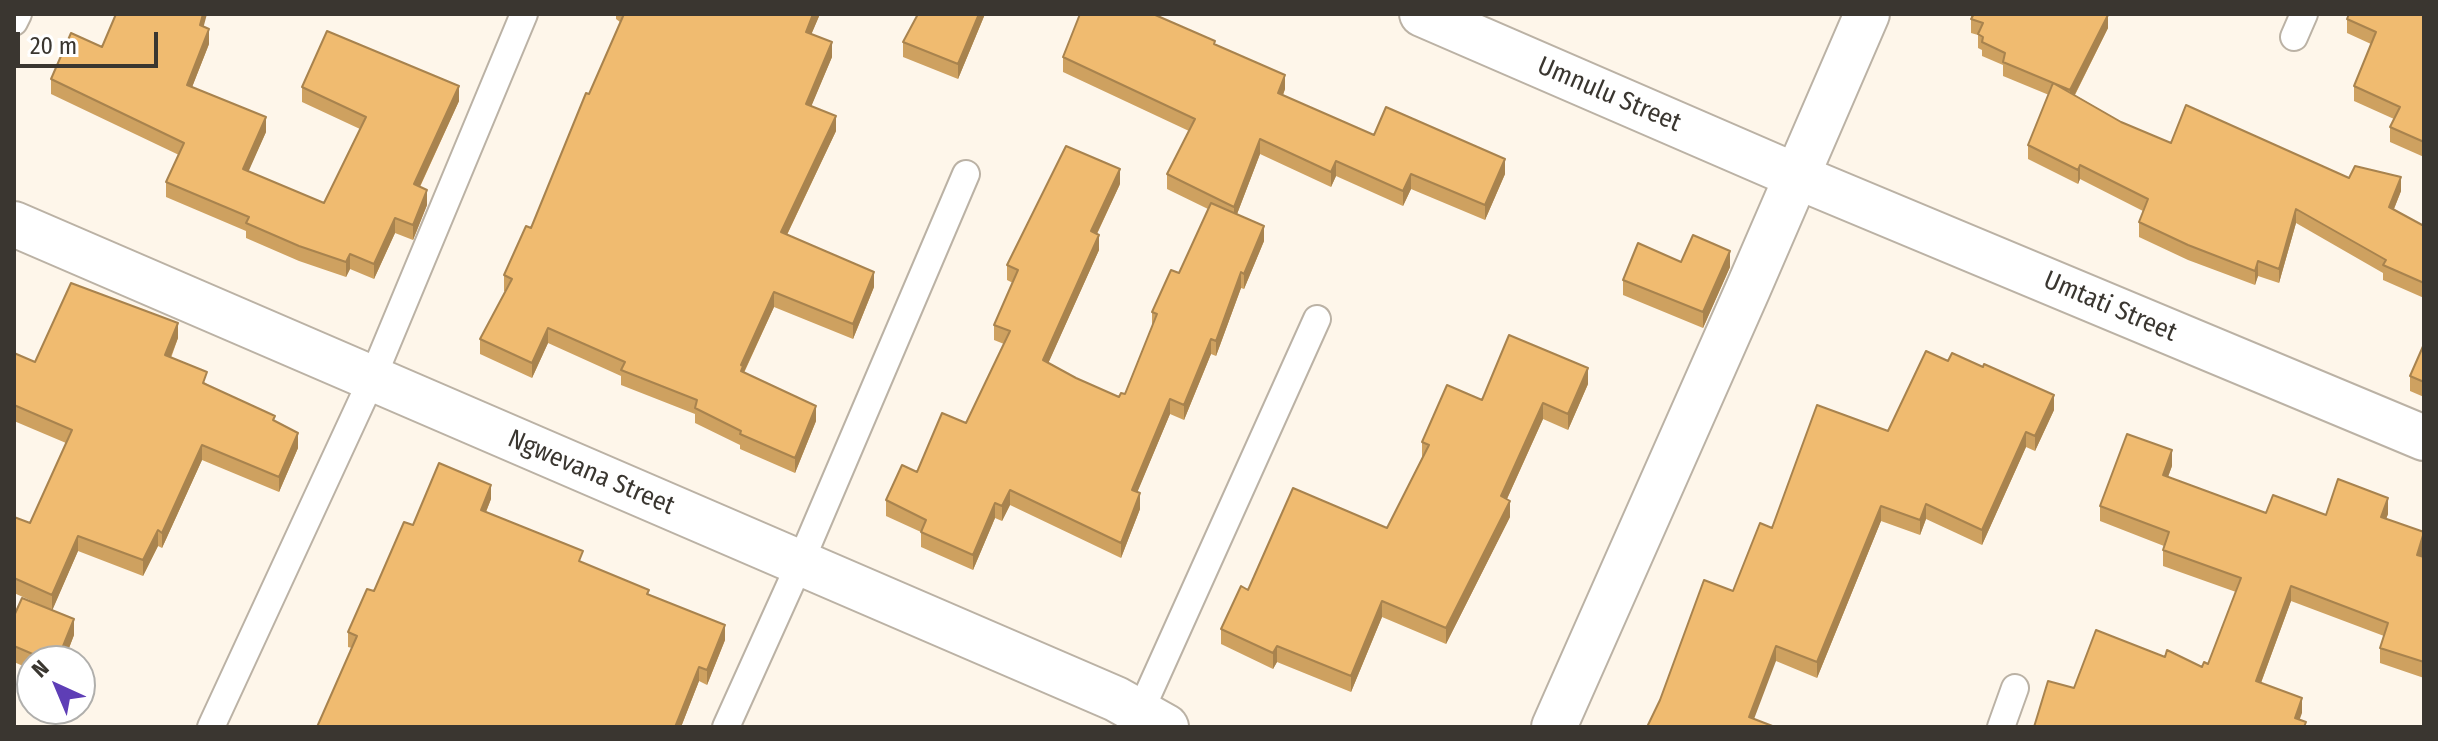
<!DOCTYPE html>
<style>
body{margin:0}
#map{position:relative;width:2438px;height:741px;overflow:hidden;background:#fef6ea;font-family:"Fira Sans Condensed",sans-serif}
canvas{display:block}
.frame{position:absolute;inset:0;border:16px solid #3a3630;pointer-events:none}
.north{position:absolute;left:16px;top:645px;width:80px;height:80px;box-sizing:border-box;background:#fff;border:2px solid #b0afac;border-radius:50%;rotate:316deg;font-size:22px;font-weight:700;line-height:32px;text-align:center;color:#3a3630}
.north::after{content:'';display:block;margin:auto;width:28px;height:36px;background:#5e3eb6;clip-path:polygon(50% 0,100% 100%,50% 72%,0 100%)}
.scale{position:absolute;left:16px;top:32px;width:142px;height:36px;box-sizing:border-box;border:4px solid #3a3630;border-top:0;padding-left:10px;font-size:24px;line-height:28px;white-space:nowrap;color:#3a3630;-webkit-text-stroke:6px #fff;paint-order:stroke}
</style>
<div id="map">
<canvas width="2438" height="741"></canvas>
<div class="frame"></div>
<div class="north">N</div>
<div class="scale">20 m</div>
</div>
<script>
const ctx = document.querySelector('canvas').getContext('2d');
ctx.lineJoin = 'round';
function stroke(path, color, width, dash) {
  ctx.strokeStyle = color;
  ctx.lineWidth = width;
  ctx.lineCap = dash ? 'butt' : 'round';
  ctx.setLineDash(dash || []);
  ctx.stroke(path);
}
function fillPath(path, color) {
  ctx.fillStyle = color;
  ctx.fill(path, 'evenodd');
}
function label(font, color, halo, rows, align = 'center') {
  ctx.font = font + ' "Fira Sans Condensed",sans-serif';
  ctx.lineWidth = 8;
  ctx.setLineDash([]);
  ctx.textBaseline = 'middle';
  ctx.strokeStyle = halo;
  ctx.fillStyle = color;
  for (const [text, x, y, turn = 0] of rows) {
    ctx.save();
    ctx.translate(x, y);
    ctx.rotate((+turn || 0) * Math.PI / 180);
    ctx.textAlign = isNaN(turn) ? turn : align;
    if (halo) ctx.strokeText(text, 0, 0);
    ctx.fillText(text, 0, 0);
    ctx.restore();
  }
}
const service = new Path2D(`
 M14,22L18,14
 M2294,37L2304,14
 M1140,712L1317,319
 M211,727L372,379L524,14
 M726,727L800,563L966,174
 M2001,727L2015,688`);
const minor = new Path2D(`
 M14,224L1116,699L1166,727
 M1554,727L1748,289L1867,14`);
const tertiary = new Path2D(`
 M1422,14L1796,176L2424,438`);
const wall = new Path2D(`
 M616,14H820L811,34L832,57L811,106L836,131L787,235L874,287L853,339L774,307L744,373L816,421L795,473L740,449V445L695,423V414L621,385V376L548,343L532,378L480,354V339L506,291H504V275L531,228L620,22L616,19Z
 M985,14L958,79L903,57V42Z
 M1971,14H2107L2108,28L2075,95L2121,122L2171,143L2349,178L2401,191L2394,209L2424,226V298L2383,280V273L2296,223L2279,283L2258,276L2255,285L2188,260L2139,237V222L2143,211L2080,179L2078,184L2028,159V145L2049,95L2003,76V65L1982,56V50L1978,48V35L1971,33Z
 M2424,14V157L2390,142V127L2394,119L2354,101V86L2371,44L2347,33V19Z
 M203,26L209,44L192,87L266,132L248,171L324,203L360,129L302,102V87L459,101L420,187L427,205L413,240L395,233L374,279L350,269L346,277L299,261L246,238V231L166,197V182L179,155L51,94V79L102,47Z
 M1215,44L1285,89L1283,95L1374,135L1505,174L1485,220L1411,189L1403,206L1336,176L1331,187L1260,154L1237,214L1264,241L1244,289L1241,288L1216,356L1211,354L1184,420L1170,414L1137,492L1140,509L1121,558L1010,505L1002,521L995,518L973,570L921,547V532L886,516V500L917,472L966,423L1004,344L994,340V325L1013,283L1007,280V265L1120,184L1097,234L1099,250L1048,363L1076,378L1119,397L1125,394L1152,327V312L1179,273L1208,209L1167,189V174L1189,131L1063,72V57Z
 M1681,262L1730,267L1703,328L1623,295V280Z
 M178,338L171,358L207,384L275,422L298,448L279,492L202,460L162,548L158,546L143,576L78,551L52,610L74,635L64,661H32V670L14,662V616L36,603L14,593V517L30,523L66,443L14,421V353L35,362Z
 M2424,344V397L2410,391V376Z
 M1948,361L1983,367L2054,410L2035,451L2026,447L1982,545L1926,519L1920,535L1881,521L1817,678L1776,661L1647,727L1772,528L1888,431Z
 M1588,384L1568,430L1543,419L1507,499L1510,517L1446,644L1382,617L1351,692L1277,662L1273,669L1221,644V629L1248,590L1387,528L1422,458V442L1482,400Z
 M2172,466L2168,477L2266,513L2326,515L2388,514L2386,519L2424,532V550L2422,557H2424V678L2380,663V648L2384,636L2291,601L2261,683L2302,713L2074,688L2165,657L2202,667L2208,664L2236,592L2163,566V550L2164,546L2100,521V506Z
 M491,499L486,512L583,563L649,594L725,640L707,685L699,681L681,727H317L352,648L348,647V632L413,525Z`);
const shadedWall = new Path2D(`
 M203,14H207L200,40V25Z
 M813,14H820L806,47V32Z
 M979,14H985L958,79V64Z
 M2108,15V28L2070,104V90Z
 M209,29V44L187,100V85Z
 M832,42V57L806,119V104Z
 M1285,75V89L1278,108V93Z
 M459,86V101L414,199V184Z
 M836,116V131L781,247V232Z
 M266,117V132L243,184V169Z
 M1260,139V154L1234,222V207Z
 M1505,159V174L1485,220V205Z
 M1336,161V176L1331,187V172Z
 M2080,165V179L2078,184V170Z
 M1120,169V184L1091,246V231Z
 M1411,174V189L1403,206V191Z
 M2401,177V191L2389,221V207Z
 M427,190V205L413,240V225Z
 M2296,209V223L2279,283V269Z
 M395,218V233L374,279V264Z
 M1264,226V241L1244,289V274Z
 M1099,235V250L1043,375V360Z
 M1730,251V267L1703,328V312Z
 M350,254V269L346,277V262Z
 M2258,261V276L2255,285V271Z
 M874,272V287L853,339V324Z
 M1241,272V288L1216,356V341Z
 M774,292V307L743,374V381L741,365Z
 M178,323V338L165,371V355Z
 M548,328V343L532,378V363Z
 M1211,339V354L1184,420V405Z
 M1588,368V384L1568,430V414Z
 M2054,395V410L2035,451V436Z
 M1170,399V414L1132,505V490Z
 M1543,403V419L1501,512V496Z
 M816,406V421L795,473V458Z
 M2026,432V447L1982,545V530Z
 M298,433V448L279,492V477Z
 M202,445V460L162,548V533Z
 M2172,450V466L2163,490V475Z
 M491,485V499L481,524V510Z
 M1010,490V505L1002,521V506Z
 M1140,493V509L1121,558V543Z
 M2388,498V514L2381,532V517Z
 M1510,501V517L1446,644V628Z
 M995,503V518L973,570V555Z
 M1926,504V519L1920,535V520Z
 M1881,506V521L1817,678V662Z
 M158,530V546L143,576V560Z
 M2424,535V550L2417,571V555Z
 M78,536V551L52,611V595Z
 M2291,586V601L2256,696V681Z
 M1382,601V617L1351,692V676Z
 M74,619V635L64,661H57Z
 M725,625V640L707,685V670Z
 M1277,646V662L1273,669V653Z
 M1776,646V661L1751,727L1749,717Z
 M699,667V681L681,727H675Z
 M2302,698V713L2297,727L2295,718Z`);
const building = new Path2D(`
 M116,14H203L200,25L209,29L187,85L266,117L243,169L324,203L366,117L302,87L327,31L459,86L414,184L427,190L413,225L395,218L374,264L350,254L346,262L299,246L246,223L249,217L166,182L184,143L51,79L71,33L102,47Z
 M624,14H813L806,32L832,42L806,104L836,116L781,232L874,272L853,324L774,292L741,365L743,366L741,371L816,406L795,458L740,434L741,431L695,408L697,400L621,370L625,362L548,328L532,363L480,339L512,279L504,275L526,226L531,228L586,93L589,94Z
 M918,14H979L958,64L903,42Z
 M1080,14H1153L1215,41L1214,44L1285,75L1278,93L1374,135L1386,107L1505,159L1485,205L1411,174L1403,191L1336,161L1331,172L1260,139L1234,207L1167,174L1195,119L1063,57Z
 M1974,14H2107L2108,15L2070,90L2003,62L2005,53L1982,42L1983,37L1978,34L1983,23L1971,19Z
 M2349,14H2424V142L2390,127L2400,107L2354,86L2376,32L2347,19Z
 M2053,83L2121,122L2171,143L2186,105L2349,178L2355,166L2401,177L2389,207L2424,226V283L2383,265L2386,260L2296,209L2279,269L2258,261L2255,271L2188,245L2139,222L2148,199L2080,165L2078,170L2028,145Z
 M1066,146L1120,169L1091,231L1099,235L1043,360L1076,378L1119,397L1121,393L1125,394L1157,314L1152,312L1171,270L1179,273L1211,203L1264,226L1244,274L1241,272L1216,341L1211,339L1184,405L1170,399L1132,490L1140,493L1121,543L1010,490L1002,506L995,503L973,555L921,532L926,520L886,500L902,465L917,472L942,413L966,423L1010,331L994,325L1018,270L1007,265Z
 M1693,235L1730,251L1703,312L1623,280L1638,243L1681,262Z
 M71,283L178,323L165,355L207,372L203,383L275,416L273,420L298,433L279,477L202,445L162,533L158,530L143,560L78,536L52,595L14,578V517L30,523L72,430L14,405V353L35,362Z
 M1509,335L1588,368L1568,414L1543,403L1501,496L1510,501L1446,628L1382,601L1351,676L1277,646L1273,653L1221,629L1241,586L1248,590L1293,488L1387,528L1429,445L1422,442L1447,385L1482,400Z
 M2424,344V382L2410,376Z
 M1926,351L1948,361L1952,353L1983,367L1984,364L2054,395L2035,436L2026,432L1982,530L1926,504L1920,520L1881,506L1817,662L1776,646L1749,717L1775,727H1647L1660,700L1704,580L1733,591L1760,523L1772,528L1817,405L1888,431Z
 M2127,434L2172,450L2163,475L2266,513L2273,495L2326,515L2338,479L2388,498L2381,517L2424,532L2417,555L2424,557V662L2380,648L2388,623L2291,586L2256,681L2302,698L2295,718L2306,722L2304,727H2034L2048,681L2074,688L2096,630L2165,657L2167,650L2202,667L2204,662L2208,664L2241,578L2163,550L2169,532L2100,506Z
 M439,463L491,485L481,510L583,551L579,561L649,590L647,594L725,625L707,670L699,667L675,727H317L357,636L348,632L367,589L374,591L404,522L413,525Z
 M22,598L74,619L57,661H49L14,646V616Z`);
const streetNames = [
 ["Umnulu Street",1609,95,23],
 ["Umtati Street",2110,307,23],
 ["Ngwevana Street",591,473,23]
];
stroke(service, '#bbb2a5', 30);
stroke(minor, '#bbb2a5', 48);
stroke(tertiary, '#bbb2a5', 48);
stroke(service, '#fff', 26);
stroke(minor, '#fff', 44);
stroke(tertiary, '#fff', 44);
fillPath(wall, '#cea160');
fillPath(shadedWall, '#a8834e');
fillPath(building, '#f0bb70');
stroke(building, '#a8834e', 2);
label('26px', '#3a3630', '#fff', streetNames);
</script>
